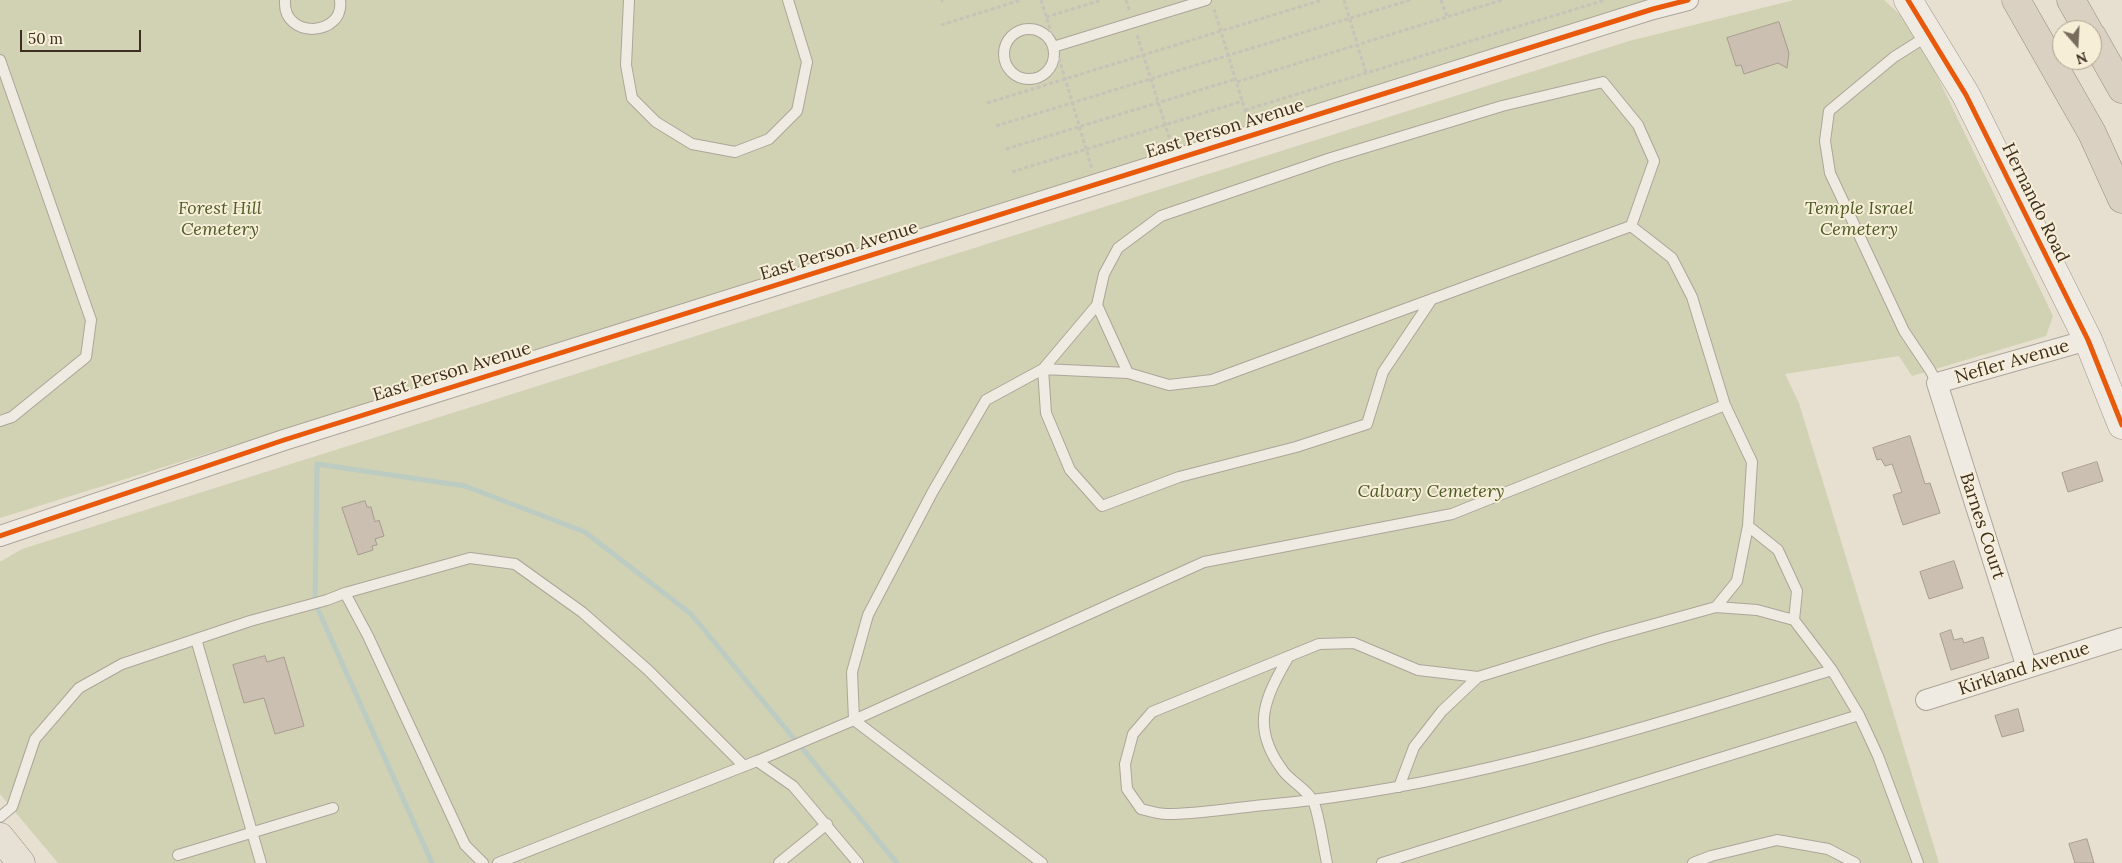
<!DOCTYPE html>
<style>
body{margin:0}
#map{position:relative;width:2122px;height:863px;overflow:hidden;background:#e7e0d1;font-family:Lora,serif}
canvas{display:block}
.north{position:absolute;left:2052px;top:20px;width:50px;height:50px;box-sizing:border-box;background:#f7eed8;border:1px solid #ada18e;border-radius:50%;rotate:161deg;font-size:14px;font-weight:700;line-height:20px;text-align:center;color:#3d2e20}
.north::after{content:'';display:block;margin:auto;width:18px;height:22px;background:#786c5e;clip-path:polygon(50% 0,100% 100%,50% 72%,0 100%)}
.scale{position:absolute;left:20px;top:30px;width:121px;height:22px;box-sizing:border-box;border:2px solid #3d2e20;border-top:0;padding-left:6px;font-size:15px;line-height:18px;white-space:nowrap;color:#3d2e20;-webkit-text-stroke:4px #f7eed8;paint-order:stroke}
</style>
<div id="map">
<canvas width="2122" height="863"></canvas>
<div class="north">N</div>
<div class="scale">50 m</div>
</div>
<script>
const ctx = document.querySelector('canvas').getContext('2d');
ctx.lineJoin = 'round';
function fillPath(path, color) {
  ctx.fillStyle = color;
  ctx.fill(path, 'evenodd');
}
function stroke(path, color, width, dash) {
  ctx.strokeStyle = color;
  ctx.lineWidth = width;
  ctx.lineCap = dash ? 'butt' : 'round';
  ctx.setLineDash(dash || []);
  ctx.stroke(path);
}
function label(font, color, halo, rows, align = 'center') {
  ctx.font = font + ' Lora,serif';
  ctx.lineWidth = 4;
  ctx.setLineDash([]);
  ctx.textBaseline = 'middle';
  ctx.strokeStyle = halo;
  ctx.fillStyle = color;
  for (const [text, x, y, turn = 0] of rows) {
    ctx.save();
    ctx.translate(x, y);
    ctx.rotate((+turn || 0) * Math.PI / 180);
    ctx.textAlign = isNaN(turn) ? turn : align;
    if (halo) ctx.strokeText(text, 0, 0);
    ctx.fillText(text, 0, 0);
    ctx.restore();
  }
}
const cemetery = new Path2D(`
 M0,0H1684L1000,207L0,518Z
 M1794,0H1884L1913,26L2053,316L2046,336L1912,376L1899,356L1785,374L1799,403L1939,863H58L0,794V562L22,549L1629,41Z`);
const stream = new Path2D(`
 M432,863L315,603L317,464L465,486L585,532L691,614L897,863`);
const building = new Path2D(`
 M1779,22L1789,53L1787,68L1778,63L1744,74L1741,65L1736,66L1727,38Z
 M1910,436L1925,484L1930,483L1940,513L1903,525L1893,495L1902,492L1892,464L1885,466L1881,459L1877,460L1873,448Z
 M2097,462L2103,481L2068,492L2062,473Z
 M365,501L367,507H371L375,522L379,520L384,536L375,539L377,545L372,546L373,550L358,555L342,508Z
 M1954,561L1963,588L1929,599L1920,572Z
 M1951,630L1954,640L1962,638L1964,643L1983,637L1989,658L1951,670L1940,634Z
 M265,656L267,662L284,657L304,726L275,734L264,698L244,703L233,665Z
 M2018,709L2024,731L2002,737L1995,716Z
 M2087,839L2094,863H2075L2069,844Z`);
const path = new Path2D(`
 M1041,0L1052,35
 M1126,0L1130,12
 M1344,0L1366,73
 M1441,0L1447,17
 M941,1L943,0
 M1214,9L1248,120
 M1046,17L1102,0
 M941,25L1021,0
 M1137,35L1171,143
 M1059,58L1092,169
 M1237,82L1502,0
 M987,103L1322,0
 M1245,110L1605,0
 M996,126L1410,0
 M1006,149L1236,79
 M1012,172L1243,101`);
const lane = new Path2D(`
 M285,0C282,40 345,37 340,0
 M629,0L626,65L632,98L656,122L692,144L735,152L769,139L797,111L807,62L788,0
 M1004 54a25 25 0 1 1 50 0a25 25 0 1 1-50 0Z
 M1929,35L1894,57L1829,111L1825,141L1830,173L1904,331L1930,370L1937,383
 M1053,47L1206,0
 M0,60L91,320L86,357L12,417L0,421
 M1631,226L1212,380L1169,385L1128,373L1097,305L1104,274L1118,248L1161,216L1331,158L1502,106L1603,82L1638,125L1654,161L1631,226L1672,258L1692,297L1725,405
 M1128,373L1043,369L1046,413L1070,470L1102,506L1179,477L1296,447L1367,424L1383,372L1432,299
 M1748,526L1778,550L1797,591L1794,620
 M345,593L470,558L515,564L582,612L648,670L744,766
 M196,639L261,863
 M1289,656C1264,699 1250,728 1284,772C1292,782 1309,791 1314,803C1320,820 1323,845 1327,863
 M1832,670L1859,715L1878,756L1918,863
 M757,761L793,786L858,863
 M1399,787L1414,747L1442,711L1478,677L1604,638L1716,607L1757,610L1794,620L1832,670C1646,727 1459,788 1265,805C1232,808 1199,814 1167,814C1158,814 1149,811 1141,809L1127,789L1125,764L1133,734L1152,712L1319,644L1354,643L1418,670L1478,677
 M0,817L12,807L35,739L79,688L122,664L250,621L327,600L345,593L368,636L465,845L483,863
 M178,855L333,808
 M498,863L757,761L854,720L852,672L868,615L932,493L986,400L1043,369L1097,305
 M779,863L827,824
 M1042,863L854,720L1204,562L1452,514L1725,405L1752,462L1748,526L1737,581L1716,607
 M1382,863L1859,715
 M1693,863L1711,856L1777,840L1828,849L1855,863`);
const street = new Path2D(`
 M0,536L284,440L1653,9L1688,0
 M2027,668L1937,383L2088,340
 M1926,700L2122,638`);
const secondary = new Path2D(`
 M1908,0L1966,95L2088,340L2122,425`);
const primary = new Path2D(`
 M0,837L21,863`);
const highway = new Path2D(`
 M2016,0L2092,133L2122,199
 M2071,0L2088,30
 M2092,36L2122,89`);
const cycleway = new Path2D(`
 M1908,0L1966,95L2088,340L2122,425
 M0,536L284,440L1653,9L1688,0`);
const streetNames = [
 ["East Person Avenue",1225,129,-17],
 ["Hernando Road",2035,203,64],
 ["East Person Avenue",839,251,-17],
 ["Nefler Avenue",2012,362,-16],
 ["East Person Avenue",452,372,-17],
 ["Barnes Court",1982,526,72],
 ["Kirkland Avenue",2024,669,-18]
];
const parkNames = [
 ["Forest Hill",220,209],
 ["Cemetery",220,230],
 ["Temple Israel",1859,209],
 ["Cemetery",1859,230],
 ["Calvary Cemetery",1431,492]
];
fillPath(cemetery, '#d1d1b3');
stroke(stream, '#bcccc2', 5);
fillPath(building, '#cbbfb2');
stroke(building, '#a89c90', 1);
stroke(lane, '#ada599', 12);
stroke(street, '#ada599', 22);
stroke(secondary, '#9c958a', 29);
stroke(primary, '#928b80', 29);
stroke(highway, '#928b80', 29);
stroke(path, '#c8c2b9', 3, [4, 2.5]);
stroke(lane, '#efebe3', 10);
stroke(street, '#efebe3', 20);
stroke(secondary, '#efebe3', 28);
stroke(primary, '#e6e1d4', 28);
stroke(highway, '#dad1c2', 28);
stroke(cycleway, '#e8590c', 5);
label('18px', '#3d2e20', '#f7eed8', streetNames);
label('italic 18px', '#4d5a26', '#f7eed8', parkNames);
</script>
